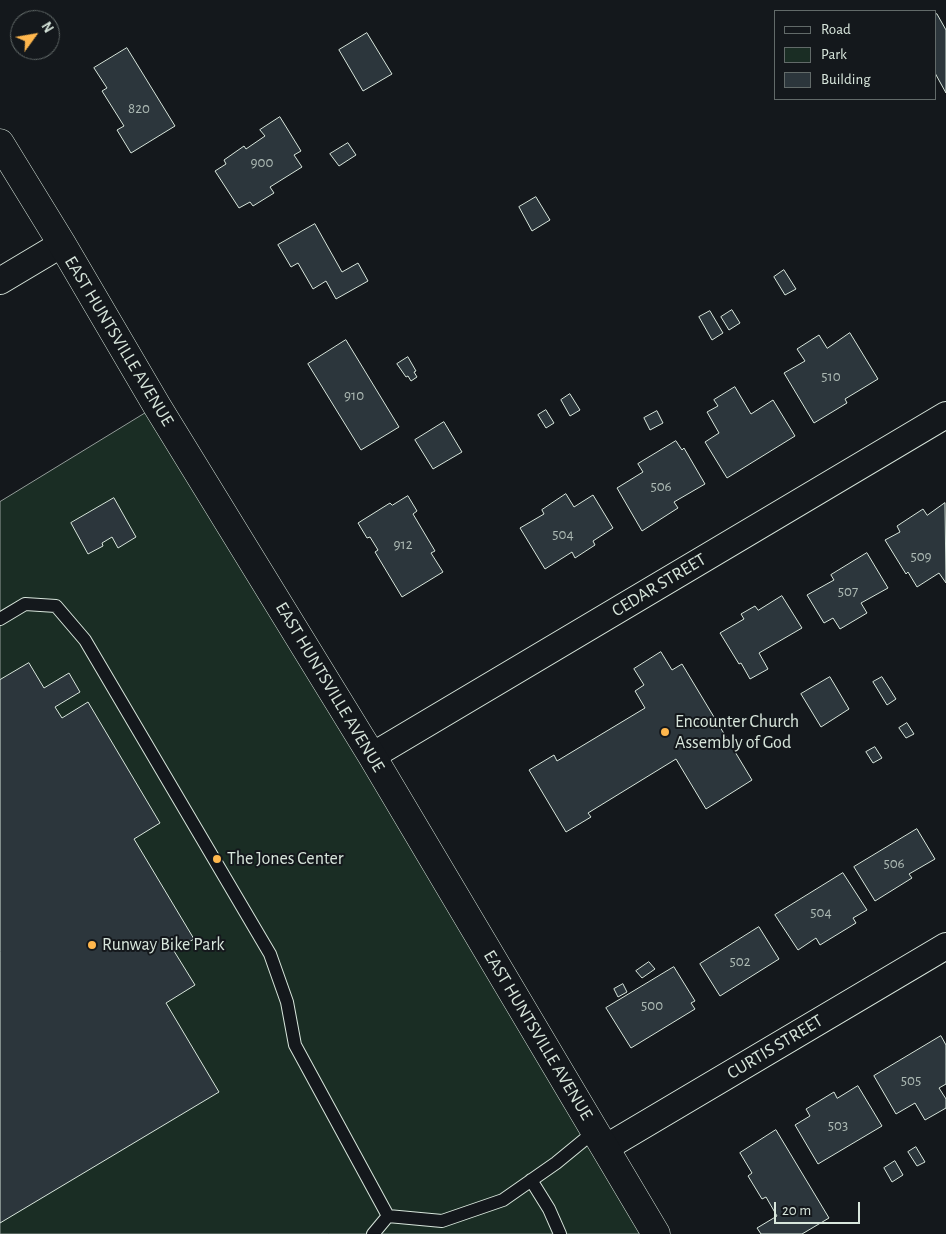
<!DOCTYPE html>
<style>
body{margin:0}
#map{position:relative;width:946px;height:1234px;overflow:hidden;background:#14181c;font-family:"Alegreya Sans",sans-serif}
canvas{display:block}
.legend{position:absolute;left:774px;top:10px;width:162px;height:90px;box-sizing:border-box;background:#14181c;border:1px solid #626a69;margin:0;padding:6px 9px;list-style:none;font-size:15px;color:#d8e6dc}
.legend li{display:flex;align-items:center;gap:10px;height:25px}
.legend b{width:25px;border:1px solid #626a69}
.north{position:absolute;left:10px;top:10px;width:50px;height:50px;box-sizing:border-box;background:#14181c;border:1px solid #626a69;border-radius:50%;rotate:58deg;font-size:14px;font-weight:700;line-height:20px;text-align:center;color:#d8e6dc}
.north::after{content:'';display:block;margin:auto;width:18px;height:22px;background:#ffb74d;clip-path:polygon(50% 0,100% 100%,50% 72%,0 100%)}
.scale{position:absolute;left:774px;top:1202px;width:86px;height:22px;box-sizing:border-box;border:2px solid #d8e6dc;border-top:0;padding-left:6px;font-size:15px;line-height:18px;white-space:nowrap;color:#d8e6dc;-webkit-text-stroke:4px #14181c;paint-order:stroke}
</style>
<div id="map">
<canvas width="946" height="1234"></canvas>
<ul class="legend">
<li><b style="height:6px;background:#14181c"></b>Road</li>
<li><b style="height:14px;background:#1a2d24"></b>Park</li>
<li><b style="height:14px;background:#2c363c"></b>Building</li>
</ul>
<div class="north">N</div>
<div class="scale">20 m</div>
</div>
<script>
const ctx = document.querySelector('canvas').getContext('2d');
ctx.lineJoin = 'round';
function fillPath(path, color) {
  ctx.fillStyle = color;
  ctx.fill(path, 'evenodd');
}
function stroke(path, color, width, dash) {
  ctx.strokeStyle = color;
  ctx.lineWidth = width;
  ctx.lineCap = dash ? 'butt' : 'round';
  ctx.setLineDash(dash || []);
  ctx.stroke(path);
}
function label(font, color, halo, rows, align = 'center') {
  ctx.font = font + ' "Alegreya Sans",sans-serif';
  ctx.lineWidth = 4;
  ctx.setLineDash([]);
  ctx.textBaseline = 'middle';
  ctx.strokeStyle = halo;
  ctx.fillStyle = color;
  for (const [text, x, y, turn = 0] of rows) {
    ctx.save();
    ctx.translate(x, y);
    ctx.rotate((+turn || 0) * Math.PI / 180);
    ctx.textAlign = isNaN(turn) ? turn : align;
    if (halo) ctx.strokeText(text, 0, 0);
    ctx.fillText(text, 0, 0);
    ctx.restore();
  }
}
const green = new Path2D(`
 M157,406L657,1234H0V502Z`);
const building = new Path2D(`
 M937,14L946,30V93L935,73V15Z
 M367,33L392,74L363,91L339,50Z
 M127,48L175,126L131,153L117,130L124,126L102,91L107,88L94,68Z
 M280,117L301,151L294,155L302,167L270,187L274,193L253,206L250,202L239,208L215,171L226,164L224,160L244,146L246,149L265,136L260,130Z
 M348,143L356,155L339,166L330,154Z
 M536,197L550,220L532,231L519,207Z
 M315,224L342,272L358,263L368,281L336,299L326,281L313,289L298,263L291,267L278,245Z
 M784,270L796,289L785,295L774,277Z
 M732,310L740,323L729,330L721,317Z
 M710,311L723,333L712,340L699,317Z
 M850,333L878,379L845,399L847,403L814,423L784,373L805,361L797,349L819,335L827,348Z
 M346,340L399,427L361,450L308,364Z
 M408,357L416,371L414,372L417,377L411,381L408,376L406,377L397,364Z
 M735,387L751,414L773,400L795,436L727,478L705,442L719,433L707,412L718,406L714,400Z
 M570,394L580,410L570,416L561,400Z
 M546,410L554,423L546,428L538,415Z
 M657,411L663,423L650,430L644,418Z
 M444,422L462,452L433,469L415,440Z
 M676,441L682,450L684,448L705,484L674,502L678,508L642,531L617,488L643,472L638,464Z
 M566,494L574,507L593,495L613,528L593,541L595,545L575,558L572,552L545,569L520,528L544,514L542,510Z
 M408,496L417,511L413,514L435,551L431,553L443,572L402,597L375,552L378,550L370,537L367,538L358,523L390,503L392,505Z
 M114,498L136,537L118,548L112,537L102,543L103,546L88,554L71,523Z
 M945,503L946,583L939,573L917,587L908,572L906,574L885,540L900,532L897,526L923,509L927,515Z
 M867,553L888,588L861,603L867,613L840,629L833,618L824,623L807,595L834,580L831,575Z
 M782,596L802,628L759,653L768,669L750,679L741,663L739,664L720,633L744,619L741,614L755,606L758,610Z
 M661,652L672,670L682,664L752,780L706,809L676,759L588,813L591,817L566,832L529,770L554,755L557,761L645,708L635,691L644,685L634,669Z
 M29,663L44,688L69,673L80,692L55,707L62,718L88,702L160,823L134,839L194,939L174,951L195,985L166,1003L219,1092L0,1223V680Z
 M830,677L849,709L821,727L801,694Z
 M882,677L896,699L887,705L873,682Z
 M907,723L914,734L906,738L899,728Z
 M875,747L882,758L873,763L866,752Z
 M917,829L935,859L909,874L912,878L875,901L854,867Z
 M843,873L867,910L853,918L856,923L820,945L816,938L798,950L775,915Z
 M759,927L779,959L720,996L700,964Z
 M649,962L655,969L642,978L636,971Z
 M674,967L695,1001L691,1003L695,1009L631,1048L606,1008Z
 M623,984L627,992L618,997L614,989Z
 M941,1036L946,1045V1084L939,1088L946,1099V1108L925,1120L915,1103L896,1114L874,1076Z
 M858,1086L882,1126L818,1164L795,1125L810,1116L806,1109L834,1092L837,1098Z
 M776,1130L829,1218L802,1234H761L757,1228L777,1216L766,1197L762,1199L748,1176L752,1173L740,1153Z
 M916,1147L925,1162L917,1166L908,1152Z
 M895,1161L903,1175L892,1182L884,1168Z`);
const service = new Path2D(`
 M0,619L25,604L56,606L85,640L270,954L287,1002L295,1045L388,1216L442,1221L503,1200L556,1163L595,1131
 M531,1180L549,1209L560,1234
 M373,1234L388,1216`);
const minor = new Path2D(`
 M0,281L62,244
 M372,756L946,415
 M605,1148L946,946`);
const secondary = new Path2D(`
 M0,143L62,244L157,406L372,756L656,1234`);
const markers = [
 [665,732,5,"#ffb74d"],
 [217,859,5,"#ffb74d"],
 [92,945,5,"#ffb74d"]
];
const numberNames = [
 ["820",139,108],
 ["900",262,162],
 ["510",831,376],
 ["910",354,395],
 ["506",661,486],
 ["504",563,534],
 ["912",403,544],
 ["509",921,556],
 ["507",848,591],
 ["506",894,863],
 ["504",821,912],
 ["502",740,961],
 ["500",652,1005],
 ["505",911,1080],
 ["503",838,1125]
];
const streetNames = [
 ["EAST HUNTSVILLE AVENUE",119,341,59],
 ["CEDAR STREET",659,585,-31],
 ["EAST HUNTSVILLE AVENUE",330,687,59],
 ["EAST HUNTSVILLE AVENUE",538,1035,59],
 ["CURTIS STREET",775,1047,-31]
];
const poiNames = [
 ["Encounter Church",675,722],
 ["Assembly of God",675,743],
 ["The Jones Center",227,859],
 ["Runway Bike Park",102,945]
];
fillPath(green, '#1a2d24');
stroke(green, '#939e99', 1);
fillPath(building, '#2c363c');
stroke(building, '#d8e6dc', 1);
stroke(service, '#d8e6dc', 14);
stroke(minor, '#d8e6dc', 28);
stroke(secondary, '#d8e6dc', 29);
stroke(service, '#14181c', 12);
stroke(minor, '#14181c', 26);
stroke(secondary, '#14181c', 28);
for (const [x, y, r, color] of markers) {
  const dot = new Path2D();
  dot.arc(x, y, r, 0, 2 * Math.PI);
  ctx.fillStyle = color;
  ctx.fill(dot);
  stroke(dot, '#14181c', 2);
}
label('15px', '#adbab4', null, numberNames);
label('18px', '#d8e6dc', '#14181c', streetNames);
label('18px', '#d8e6dc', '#14181c', poiNames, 'left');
</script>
